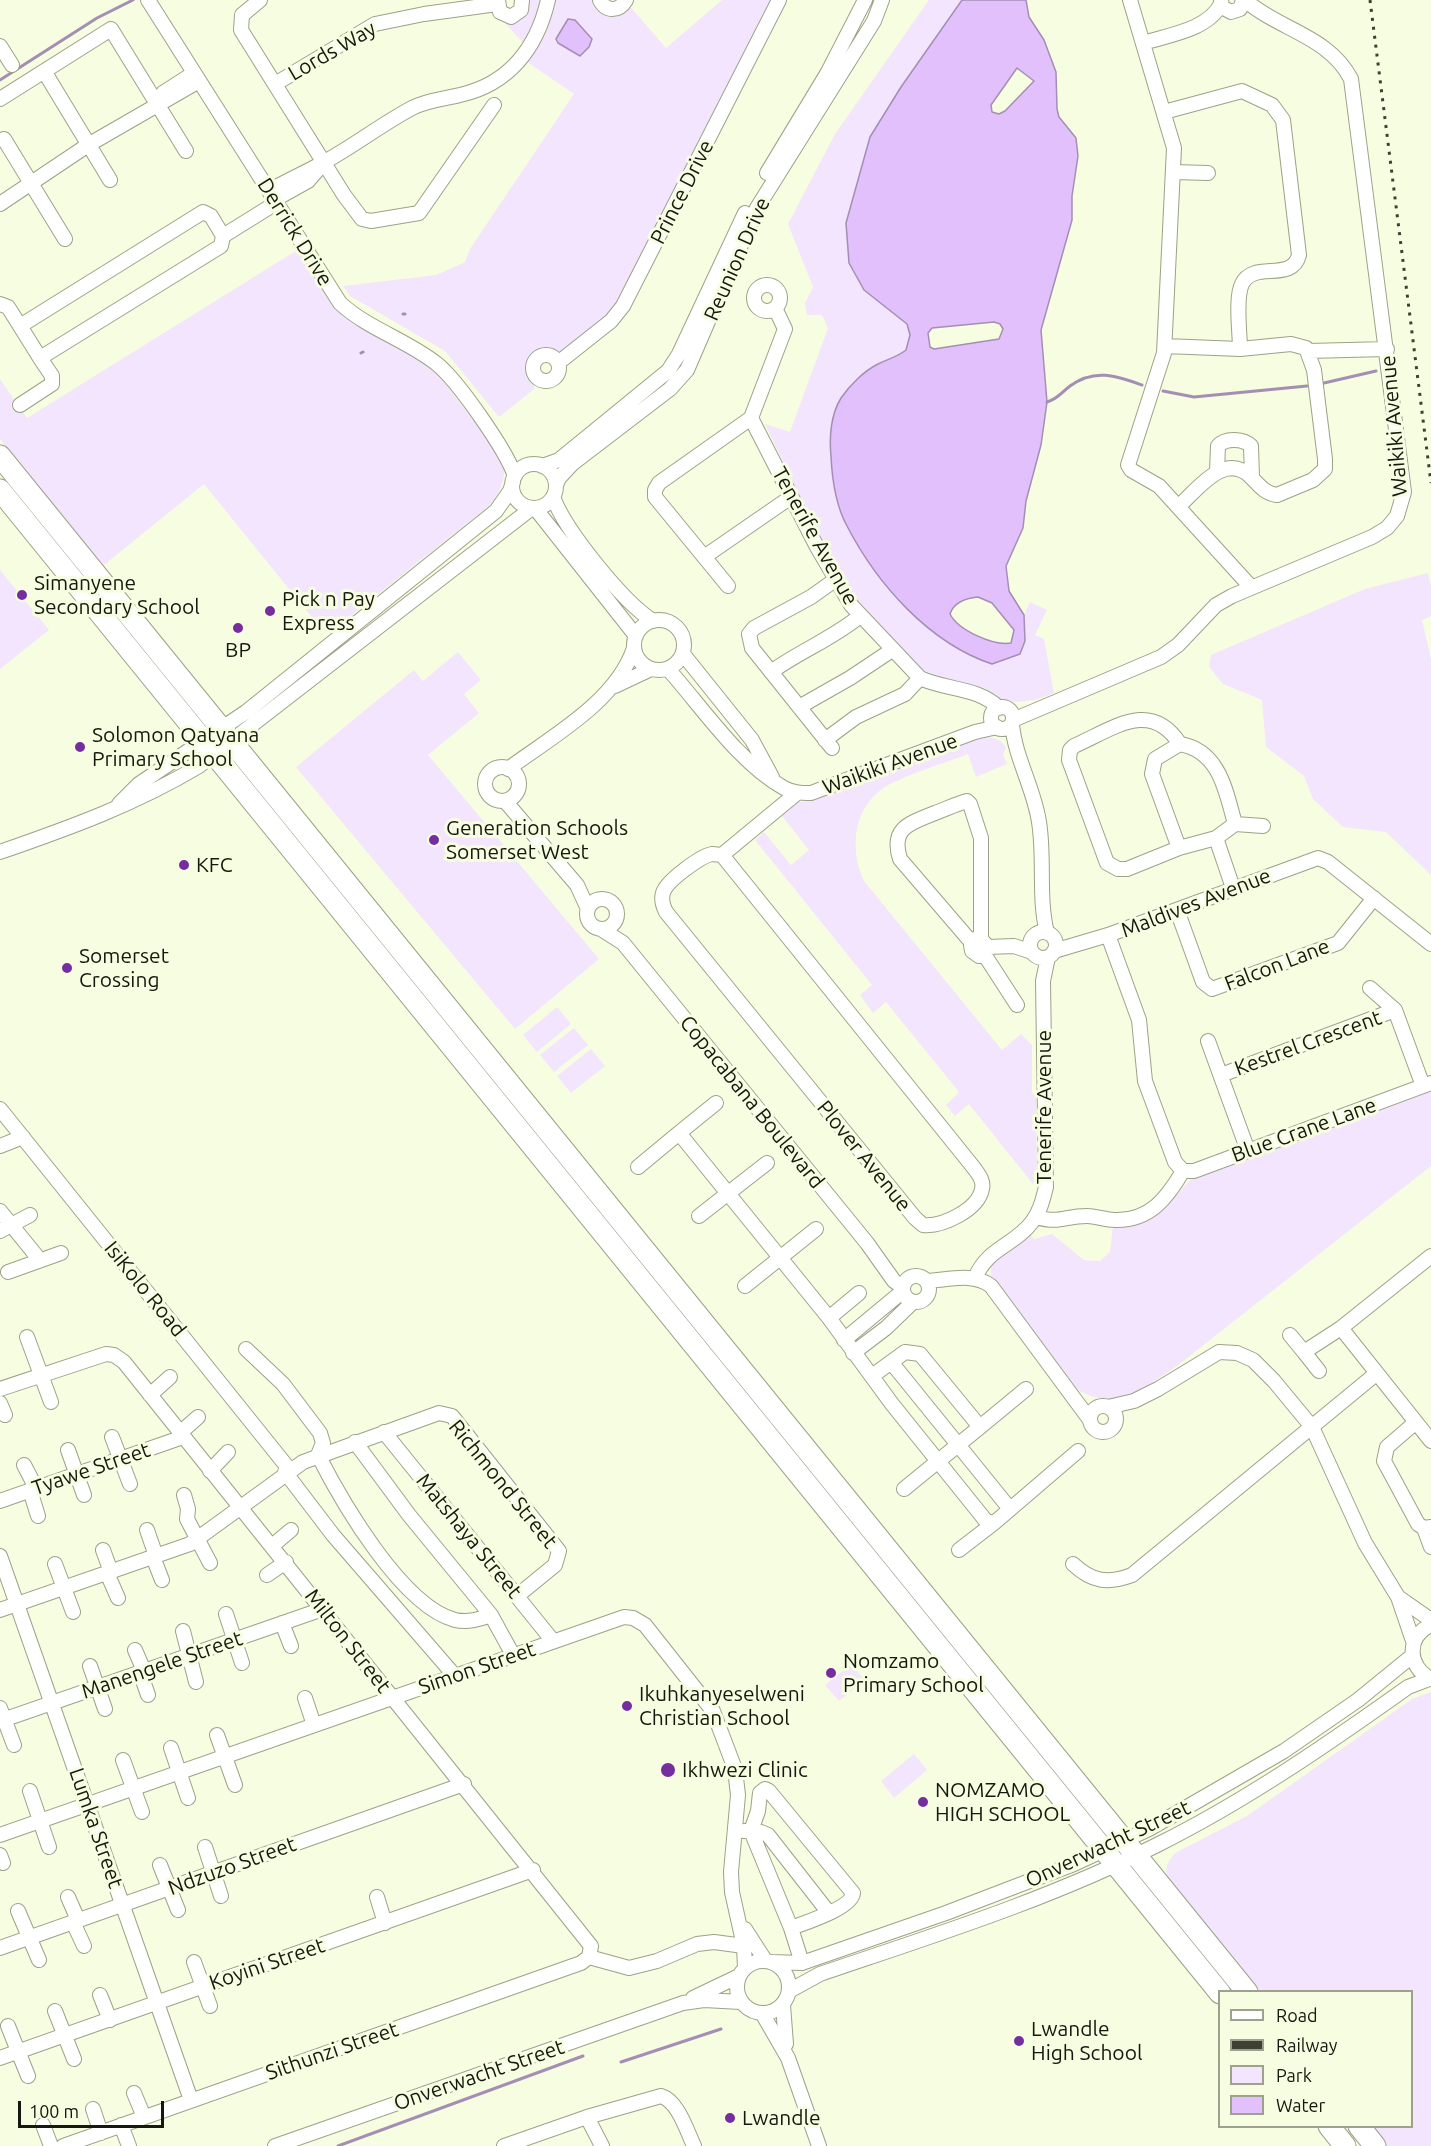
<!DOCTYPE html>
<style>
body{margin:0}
#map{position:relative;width:1431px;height:2146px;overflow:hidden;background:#f7fde1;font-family:Ubuntu,sans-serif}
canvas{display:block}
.legend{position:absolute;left:1218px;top:1990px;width:195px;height:138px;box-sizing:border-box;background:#f7fde1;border:2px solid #9da18d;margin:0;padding:8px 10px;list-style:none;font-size:18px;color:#16180f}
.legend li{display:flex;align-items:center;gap:12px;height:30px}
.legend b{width:30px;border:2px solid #9da18d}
.scale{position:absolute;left:18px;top:2101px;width:146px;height:27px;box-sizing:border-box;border:3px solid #16180f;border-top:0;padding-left:8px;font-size:18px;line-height:21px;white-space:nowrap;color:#16180f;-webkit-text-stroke:4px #f7fde1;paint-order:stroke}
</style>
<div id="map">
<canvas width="1431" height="2146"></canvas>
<ul class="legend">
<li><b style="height:8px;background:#fff"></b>Road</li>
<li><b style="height:8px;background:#3e4034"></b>Railway</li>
<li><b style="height:16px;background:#f3e5fe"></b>Park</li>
<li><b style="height:16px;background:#e1c0fb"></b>Water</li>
</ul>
<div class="scale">100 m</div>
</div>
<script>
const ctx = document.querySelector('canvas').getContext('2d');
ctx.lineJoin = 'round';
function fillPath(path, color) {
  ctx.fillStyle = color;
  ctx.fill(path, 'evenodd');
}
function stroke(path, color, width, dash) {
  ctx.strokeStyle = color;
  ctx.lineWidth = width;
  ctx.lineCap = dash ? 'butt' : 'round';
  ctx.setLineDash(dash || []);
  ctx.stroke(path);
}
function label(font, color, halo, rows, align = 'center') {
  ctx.font = font + ' Ubuntu,sans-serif';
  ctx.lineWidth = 6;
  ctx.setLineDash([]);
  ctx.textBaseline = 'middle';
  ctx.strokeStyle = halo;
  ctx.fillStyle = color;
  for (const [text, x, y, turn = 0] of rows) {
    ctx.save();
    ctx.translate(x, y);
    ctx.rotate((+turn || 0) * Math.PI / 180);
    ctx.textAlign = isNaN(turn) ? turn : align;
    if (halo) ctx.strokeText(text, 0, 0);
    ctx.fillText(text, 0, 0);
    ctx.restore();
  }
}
const green = new Path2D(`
 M525,0H544L526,46L506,24V19Z
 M552,0H597L598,3L628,4L666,48L722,0H774L615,310L559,356L547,351L536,356L531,368L536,381L534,389L499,417L445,351L350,296L343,286L436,275L465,262L470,249L574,94L526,61ZM575,20L590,36L575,52L558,43Z
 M929,0H962L901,87L870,137L846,223L864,290L907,324L910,335L906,350L876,365L846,525L870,562L908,610L1000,661L1014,657L1023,649L1024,615L1030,602L1047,610L1035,635L1044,639L1054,693L1035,700L1015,702L999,698L985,688L940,677L923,670L910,659L857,602L830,560L765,424L790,432L828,328L822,315H807L805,303L813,287L788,224L835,134Z
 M299,249L345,316L426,364L439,375L504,461C506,478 501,491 491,504L337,627L323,631L204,484L104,565L83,543L0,439V379L27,418Z
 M0,570L49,630L0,669Z
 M1428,573L1431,586V616L1422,620L1431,659V875L1386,832L1343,827L1313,799L1304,776L1266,747L1262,700L1223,684L1209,667L1211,655L1365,589Z
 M458,652L481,680L464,694L479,713L428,755L599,959L515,1029L296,767L414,670L423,681Z
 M988,736L1001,741L1006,748L1003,754L1007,764L976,777L968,754C942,764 914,772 890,784C854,803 848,847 864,881L1002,1050L1021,1034L1032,1045V1093L1036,1097L1037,1179L1033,1184L969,1104L955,1116L946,1105L959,1092L886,1002L873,1013L860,995L872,985L755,840L764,832L791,865L809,850L782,816L797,802L810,801L843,790L844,787L970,739L971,742Z
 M557,1007L571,1024L537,1052L523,1035Z
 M574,1028L588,1045L554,1072L540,1055Z
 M591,1049L605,1066L571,1093L557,1076Z
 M1431,1088V1166L1177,1366C1146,1386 1114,1414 1077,1389L991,1275V1264L1030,1234L1034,1239L1052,1234L1084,1260L1100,1261L1110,1252L1113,1225L1170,1202L1195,1175Z
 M851,1664L865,1680L839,1701L825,1685Z
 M1431,1692V2146H1384L1368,2127L1412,2126V1992L1257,1991L1170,1884C1163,1872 1166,1860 1177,1852L1247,1816L1412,1699Z
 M914,1754L927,1770L894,1798L881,1781Z`);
const water = new Path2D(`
 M962,0H1026L1029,17L1044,40L1056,72L1057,109L1059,117L1076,138L1078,156L1072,196V220L1041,330L1047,402L1041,445L1026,501L1023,528L1006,566L1009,591L1024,615L1025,641L1020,654L992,664C929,643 877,584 847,526C836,506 832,478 831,456C829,437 831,414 841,398C850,385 864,371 878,364C888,359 897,357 906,350L910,335L907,324L864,290L849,263L846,223L870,137L901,87ZM1017,68L1034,81L1005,111L999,114L992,112L991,105ZM994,322L1000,324L1003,329L999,339L934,349L930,347L928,333L932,328ZM978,597L992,603L1014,630L1011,643C993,646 958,630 950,614C954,602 967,598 978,597Z
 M568,19L575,20L592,39L589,47L580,56L558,43L556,39Z`);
const stream = new Path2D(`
 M0,80L97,18L133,0
 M403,314H405
 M361,353L363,352
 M1324,383L1376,371
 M1163,391L1194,397L1307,386
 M1047,402C1058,399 1062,392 1070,386C1095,368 1116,376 1142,385
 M621,2062L721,2029
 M338,2146L583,2056`);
const minor = new Path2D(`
 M148,0L340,303C368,329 407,340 437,364C458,381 506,450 515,476
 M260,0L242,15L241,30L344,195L362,219L371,221L419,213L494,105
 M498,0L500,12L511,17L521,10L522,0
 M600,0C606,12 619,12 626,0
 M1130,0L1174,148L1164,353L1128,465L1131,470L1159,486L1251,587
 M1221,0L1222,7L1231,12L1240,9L1243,0
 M1143,43C1168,35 1208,30 1221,4
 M0,46L12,65
 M44,71L110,180
 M275,84L375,24L424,14L497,4
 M0,99L111,29L186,151
 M156,104L163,93L194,73
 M1164,112L1242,91L1272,105L1283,120L1299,255C1292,283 1253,260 1242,284C1235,298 1240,333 1240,349
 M4,139L65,239
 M1173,172L1208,173
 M767,173L828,72L865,0
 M269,191C288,180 307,172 326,161C355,145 382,124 412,108C427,100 444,99 460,95C509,84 537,48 548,0
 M274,200L308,181L321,166
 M0,204L88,145L199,81
 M203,212L211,216L223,236L221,246L40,358L20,326Z
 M223,236L276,203
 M754 298a13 13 0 1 1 26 0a13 13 0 1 1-26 0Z
 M0,304L8,307L20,326
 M1165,346L1240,349L1291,344L1306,348L1314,370L1325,459V469L1313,480L1277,495C1264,493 1259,485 1251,477C1225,451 1198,489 1179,506
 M1308,351L1387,349
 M533 368a13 13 0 1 1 26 0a13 13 0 1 1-26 0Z
 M558,363L611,321L623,306L779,0
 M20,405L52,384V376L40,358
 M751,418L817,547L851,605L920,678C945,690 978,687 999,708
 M512 486a22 22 0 1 1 44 0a22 22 0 1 1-44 0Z
 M542,466L559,460L668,371L679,354L745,213
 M1217,472L1218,446C1226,437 1244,439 1251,446L1252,477
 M556,485L559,478L572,464L670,389L687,370L757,208L874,21L882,0
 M553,497C565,530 623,602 653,621
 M535,508L636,636
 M704,557L791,497
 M728,586L655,497V490L659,483L751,418L785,329L775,308
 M634 645a25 25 0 1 1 50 0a25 25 0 1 1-50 0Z
 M683,654L752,740L772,777
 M668,669C702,707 739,763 784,788C793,793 802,793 811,793L975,732L997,727
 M771,672C800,651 832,639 860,616
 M615,686L651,669
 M799,707L850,678L892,650
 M991 718a11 11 0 1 1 22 0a11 11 0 1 1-22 0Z
 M1013,720L1161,657L1178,645L1216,605L1232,596L1372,537L1387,528L1397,516L1404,492L1351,79C1329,36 1279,30 1245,0
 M1012,724C1015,758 1034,788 1039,822C1045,859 1038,897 1047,933
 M825,740L856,717L905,694L920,678
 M1180,744C1150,698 1113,729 1074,746L1070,750L1069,760L1107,863L1118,869H1127L1179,848L1216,838L1235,824L1263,826
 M832,748L752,648L749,634L754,628L811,597L835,580
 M485 784a17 17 0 1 1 34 0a17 17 0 1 1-34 0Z
 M508,769C551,737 616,702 634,648
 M505,801L577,885L588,909
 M119,804L139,784L246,712L496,511L510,491L513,482
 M1216,838L1233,888
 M1179,848L1152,774L1155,759L1180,744C1220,751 1226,792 1235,824
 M0,852C69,828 136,804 199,766L532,508
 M712,854L722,855L974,1168C979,1175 984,1181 982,1189C978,1210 942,1227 923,1225L915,1218L666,912C663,906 661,899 663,893C666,881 701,856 712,854Z
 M722,855L797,793
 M587 914a15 15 0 1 1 30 0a15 15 0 1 1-30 0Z
 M1177,910L1203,982L1212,989L1338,943L1374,898
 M601,929L623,943L867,1243L894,1281L903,1287
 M1030 945a13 13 0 1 1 26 0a13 13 0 1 1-26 0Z
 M1108,935L1139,1020L1145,1081L1175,1162L1183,1171
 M972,943L900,859C890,827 911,823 935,813C946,809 956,804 967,801L970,804L981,838V939L988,947L984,954L979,956L972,951L971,945L975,939H981
 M988,947L1014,946L1032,952
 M1054,951L1108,935L1318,858L1328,862L1431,944
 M984,954L1017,1005
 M1370,988L1395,1010L1423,1086
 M1208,1041L1248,1151
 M1221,1075L1395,1010
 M716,1103L679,1133L829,1318L892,1404L986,1521L994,1523L1078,1451
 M0,1109L289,1469
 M0,1146L23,1137
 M638,1167L679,1133
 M1183,1171H1194L1431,1083
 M0,1211L39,1259
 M699,1216L767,1163
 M1036,1217C1061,1224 1064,1216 1087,1216C1096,1216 1105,1220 1115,1220C1150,1221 1167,1198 1183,1171
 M0,1231L30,1215
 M8,1272L61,1253
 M903 1289a13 13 0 1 1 26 0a13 13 0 1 1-26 0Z
 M975,1278C988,1247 1014,1246 1032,1222C1040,1212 1043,1199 1046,1187L1043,981L1048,957
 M927,1281C948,1280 973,1272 991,1286L1090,1420
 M745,1286L816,1229
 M829,1318L859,1293
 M1341,1328L1431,1441
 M1290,1335L1304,1352L1341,1328L1431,1256
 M27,1337L51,1402
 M844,1340L903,1291
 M246,1349L283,1384L320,1433L323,1443L318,1455C342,1502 402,1606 455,1620C468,1623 480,1619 491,1615
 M1304,1352L1319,1371
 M853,1353L886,1328L913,1302
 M891,1362L1010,1509
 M872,1376L905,1352L920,1354L980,1427L904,1489
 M0,1389L106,1354L114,1355L124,1362L591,1946L589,1957L581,1963L63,2146
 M150,1395L170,1377
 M0,1403L5,1415
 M1090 1419a13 13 0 1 1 26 0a13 13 0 1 1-26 0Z
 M1108,1407L1134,1401L1158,1389L1219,1352L1237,1353L1253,1360L1274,1381L1312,1427L1365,1543L1398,1597L1413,1641
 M1416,1422L1387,1447L1384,1461L1418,1524L1424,1528L1431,1527
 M980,1427L1026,1389
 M384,1432L553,1641
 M180,1433L198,1417
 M112,1437L130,1484
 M355,1442L409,1515L491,1615L513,1655
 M68,1450L84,1495
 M24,1465L36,1488
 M210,1471L228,1452
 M285,1472L333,1535L455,1676
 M30,1490L38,1516
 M184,1495L188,1509L187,1519L210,1563
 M0,1501L183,1437
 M1424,1528L1431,1547
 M147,1530L156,1556
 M272,1546L291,1530
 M103,1550L111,1572
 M959,1550L994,1523
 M0,1556L191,2100
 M153,1557L162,1580
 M55,1564L73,1612
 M1073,1564C1092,1582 1108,1584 1132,1575L1377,1373
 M107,1573L118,1598
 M267,1575L286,1562
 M1398,1597L1431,1620
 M0,1610L190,1544L303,1462L439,1413L452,1416L456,1421L559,1551L555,1565L517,1596
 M226,1614L242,1663
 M282,1623L291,1646
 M1431,1625C1406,1636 1407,1667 1431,1679
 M183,1631L196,1682
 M135,1650L144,1671
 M90,1666L105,1709
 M140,1672L148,1695
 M305,1698L314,1725
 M0,1708L14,1745
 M0,1721L323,1609
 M217,1735L235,1785
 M171,1748L188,1798
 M123,1760L142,1812
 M30,1791L49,1847
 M744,1831L761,1832L768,1835L829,1913
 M0,1835L624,1617L633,1618L645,1625L713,1711L735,1769L738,1795L731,1872L732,1892L744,1946L745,1968
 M205,1847L221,1896
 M0,1855L3,1863
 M160,1865L178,1910
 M68,1897L78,1920
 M377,1897L385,1923
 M18,1911L39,1960
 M73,1922L84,1946
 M791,1928C804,1923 852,1908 853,1893L769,1791L765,1789L760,1793L758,1811L751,1831L791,1928L802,1963
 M745,1929L765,1960
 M0,1948L464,1784
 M589,1957L629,1968L657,1961L697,1944L714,1942L744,1946
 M737 1987a26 26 0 1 1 52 0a26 26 0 1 1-52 0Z
 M194,1962L210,2006
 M771,1962L802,1963L946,1913L1074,1864L1149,1829L1284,1751L1358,1700L1412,1656
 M789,1991L820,1974C935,1935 1050,1899 1159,1844C1247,1800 1328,1744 1408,1687L1429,1679
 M100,1995L110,2020
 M693,1998L739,1976
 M783,2005L786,2044
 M55,2011L74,2059
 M762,2013L788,2058L819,2146
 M8,2026L28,2076
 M0,2058L533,1870
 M134,2093L144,2117
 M93,2109L101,2133
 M587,2117L602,2146
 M43,2125L51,2146
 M121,2125L129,2146
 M275,2146L683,2003L704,2000L741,2002
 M504,2146L587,2117L661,2096C678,2101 687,2131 694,2146`);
const highway = new Path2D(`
 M0,456L1247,1992
 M0,490L1220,1993
 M1329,2126L1345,2146
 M1359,2126L1375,2146`);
const rail = new Path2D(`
 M1370,0L1431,483`);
const markers = [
 [22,595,6,"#752da0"],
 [270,611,6,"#752da0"],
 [238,628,6,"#752da0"],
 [80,747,6,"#752da0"],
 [434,840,6,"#752da0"],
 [184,865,6,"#752da0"],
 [67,968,6,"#752da0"],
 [831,1673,6,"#752da0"],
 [627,1706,6,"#752da0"],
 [668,1770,8,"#752da0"],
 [923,1802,6,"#752da0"],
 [1019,2041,6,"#752da0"],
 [730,2118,6,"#752da0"]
];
const streetNames = [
 ["Lords Way",332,51,-30],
 ["Prince Drive",682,192,-63],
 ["Derrick Drive",295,232,58],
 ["Reunion Drive",737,259,-66],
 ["Waikiki Avenue",1394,426,-95],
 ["Tenerife Avenue",815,536,61],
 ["Waikiki Avenue",890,764,-20],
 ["Maldives Avenue",1196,903,-21],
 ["Falcon Lane",1277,965,-21],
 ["Kestrel Crescent",1308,1043,-20],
 ["Copacabana Boulevard",752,1102,51],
 ["Tenerife Avenue",1044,1107,-90],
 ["Blue Crane Lane",1304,1130,-20],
 ["Plover Avenue",864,1156,51],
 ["IsiKolo Road",145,1289,51],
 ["Tyawe Street",91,1469,-19],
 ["Richmond Street",503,1484,51],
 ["Matshaya Street",469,1536,51],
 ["Milton Street",348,1641,52],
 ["Manengele Street",162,1665,-19],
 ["Simon Street",477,1668,-19],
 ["Lumka Street",96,1828,71],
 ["Onverwacht Street",1108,1844,-25],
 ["Ndzuzo Street",232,1866,-20],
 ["Koyini Street",267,1964,-19],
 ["Sithunzi Street",332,2051,-19],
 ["Onverwacht Street",479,2075,-19]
];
const poiNames = [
 ["Simanyene",34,583],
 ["Secondary School",34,607],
 ["Pick n Pay",282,599],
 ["Express",282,623],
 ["BP",238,650,"center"],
 ["Solomon Qatyana",92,735],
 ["Primary School",92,759],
 ["Generation Schools",446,828],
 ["Somerset West",446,852],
 ["KFC",196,865],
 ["Somerset",79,956],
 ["Crossing",79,980],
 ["Nomzamo",843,1661],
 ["Primary School",843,1685],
 ["Ikuhkanyeselweni",639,1694],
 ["Christian School",639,1718],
 ["Ikhwezi Clinic",682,1770],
 ["NOMZAMO",935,1790],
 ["HIGH SCHOOL",935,1814],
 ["Lwandle",1031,2029],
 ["High School",1031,2053],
 ["Lwandle",742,2118]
];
fillPath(green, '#f3e5fe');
fillPath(water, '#e1c0fb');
stroke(water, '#a48eb4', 1.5);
stroke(stream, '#a48eb4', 3);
stroke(minor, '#9ca288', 16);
stroke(highway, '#9ca288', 23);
stroke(minor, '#fff', 14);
stroke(highway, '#fff', 21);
stroke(rail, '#3e4034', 3, [3, 6]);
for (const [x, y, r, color] of markers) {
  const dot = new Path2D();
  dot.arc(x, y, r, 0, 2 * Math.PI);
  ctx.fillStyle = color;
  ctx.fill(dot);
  stroke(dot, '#f7fde1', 2);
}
label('21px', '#16180f', '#f7fde1', streetNames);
label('21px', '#16180f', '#f7fde1', poiNames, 'left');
</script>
